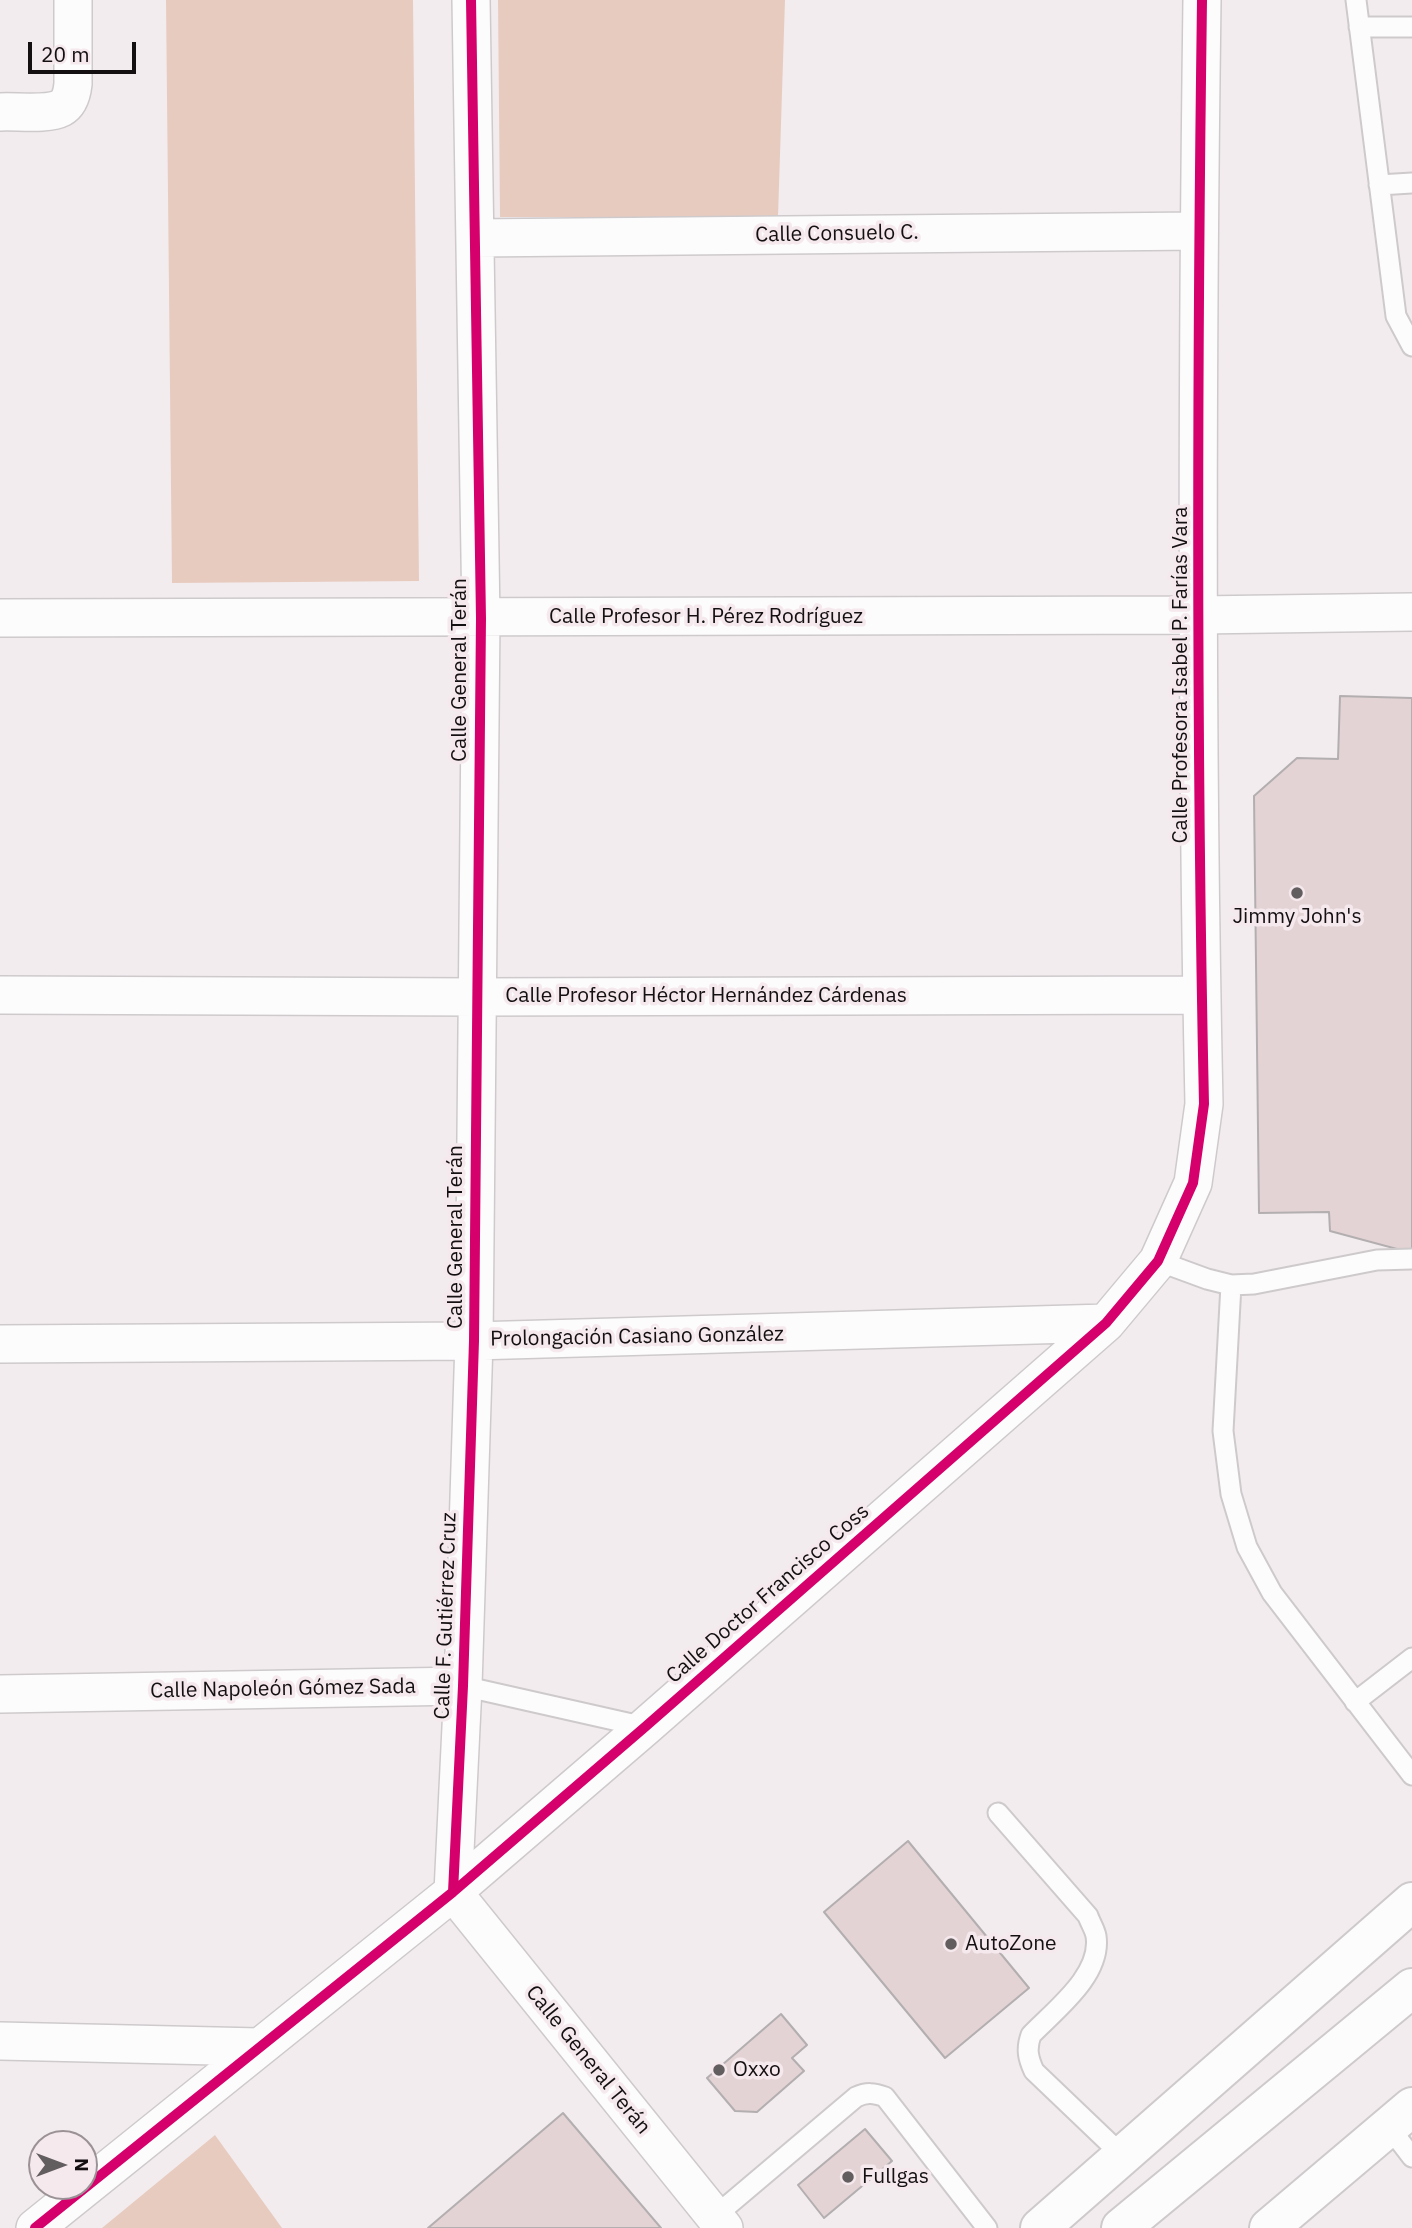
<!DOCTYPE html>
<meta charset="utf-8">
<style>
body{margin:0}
#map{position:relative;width:1412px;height:2228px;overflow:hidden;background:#f2ecef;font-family:"IBM Plex Sans",sans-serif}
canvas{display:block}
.north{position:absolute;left:28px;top:2130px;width:70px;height:70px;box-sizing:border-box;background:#f5e9ee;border:2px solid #9b9296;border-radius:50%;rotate:90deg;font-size:19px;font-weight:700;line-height:28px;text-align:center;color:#141012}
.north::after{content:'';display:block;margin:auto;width:24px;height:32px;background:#625d5f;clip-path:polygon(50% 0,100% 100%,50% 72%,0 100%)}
.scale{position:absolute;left:28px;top:42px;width:108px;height:32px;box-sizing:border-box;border:4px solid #141012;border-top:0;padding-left:9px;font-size:21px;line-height:24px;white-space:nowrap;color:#141012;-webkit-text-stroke:5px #f5e9ee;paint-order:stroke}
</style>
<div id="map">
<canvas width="1412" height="2228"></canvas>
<div class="north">N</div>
<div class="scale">20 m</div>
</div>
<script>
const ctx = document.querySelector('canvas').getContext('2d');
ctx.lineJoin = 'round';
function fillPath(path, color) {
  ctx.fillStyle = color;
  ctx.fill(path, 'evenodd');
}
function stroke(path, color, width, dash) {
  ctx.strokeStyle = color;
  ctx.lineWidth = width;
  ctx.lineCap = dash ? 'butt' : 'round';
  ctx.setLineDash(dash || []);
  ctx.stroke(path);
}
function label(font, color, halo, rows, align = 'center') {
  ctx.font = font + ' "IBM Plex Sans",sans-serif';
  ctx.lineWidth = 7;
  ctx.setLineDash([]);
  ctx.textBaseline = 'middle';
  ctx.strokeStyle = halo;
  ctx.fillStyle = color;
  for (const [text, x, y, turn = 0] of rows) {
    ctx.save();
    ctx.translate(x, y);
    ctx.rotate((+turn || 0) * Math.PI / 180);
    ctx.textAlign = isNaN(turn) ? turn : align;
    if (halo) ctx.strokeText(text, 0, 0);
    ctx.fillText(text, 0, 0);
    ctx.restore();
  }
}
const green = new Path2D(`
 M166,0H413L419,581L172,583Z
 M498,0H785L778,217H500Z
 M215,2135L282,2228H102Z`);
const building = new Path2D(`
 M1340,696L1412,698V1253L1330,1231L1329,1212L1259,1213L1254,796L1297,758L1338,759Z
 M908,1841L1029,1988L945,2058L824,1912Z
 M781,2014L807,2045L792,2058L804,2071L757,2112L735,2111L707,2078Z
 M563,2113L661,2228H428Z
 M865,2129L892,2161L824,2218L798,2185Z`);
const service = new Path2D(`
 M1356,0L1396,316L1412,346
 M1359,27H1412
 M1379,185L1412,183
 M1158,1261L1207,1279L1231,1285L1254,1284L1377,1260L1412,1259
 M1231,1285L1223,1431L1231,1494L1247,1547L1272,1593L1412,1775
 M463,1686L645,1727
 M1355,1702L1412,1658
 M998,1813L1088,1916C1090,1922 1095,1930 1096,1936C1102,1975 1055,2010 1031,2035C1026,2049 1028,2058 1034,2071L1123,2156
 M1389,2127L1412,2157
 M714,2217L856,2097C867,2092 874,2093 885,2097L987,2228`);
const minor = new Path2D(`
 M0,112C16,111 48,115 61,108C70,103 72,93 73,84V0
 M475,238L1199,231
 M0,618L1199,615L1412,612
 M0,995L476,997L1202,995
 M0,1344L474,1341L1106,1323
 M0,1694L463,1686
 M453,1892L463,1686L474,1341L481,618L471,0
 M453,1892L724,2228
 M0,2041L259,2047
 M35,2228L453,1892L645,1727L1106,1323L1158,1261L1193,1183L1204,1104C1196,736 1197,368 1202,0`);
const primary = new Path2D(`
 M1040,2228L1412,1902
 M1121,2228L1412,1988
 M1269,2228L1412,2107`);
const cycleway = new Path2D(`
 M453,1892L463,1686L474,1341L481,618L471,0
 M35,2228L453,1892L645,1727L1106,1323L1158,1261L1193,1183L1204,1104C1196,736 1197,368 1202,0`);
const markers = [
 [1297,893,7,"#625d5f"],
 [951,1944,7,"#625d5f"],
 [719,2070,7,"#625d5f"],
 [848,2177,7,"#625d5f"]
];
const streetNames = [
 ["Calle Consuelo C.",837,234,-1],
 ["Calle Profesor H. Pérez Rodríguez",706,617],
 ["Calle General Terán",460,670,-90],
 ["Calle Profesora Isabel P. Farías Vara",1181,675,-90],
 ["Calle Profesor Héctor Hernández Cárdenas",706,996],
 ["Calle General Terán",456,1237,-90],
 ["Prolongación Casiano González",637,1337,-1],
 ["Calle Doctor Francisco Coss",768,1594,-41],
 ["Calle F. Gutiérrez Cruz",446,1616,-88],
 ["Calle Napoleón Gómez Sada",283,1689,-1],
 ["Calle General Terán",588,2060,51]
];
const poiNames = [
 ["Jimmy John's",1297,917,"center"],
 ["AutoZone",965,1944],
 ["Oxxo",733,2070],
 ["Fullgas",862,2177]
];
fillPath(green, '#e8cbbf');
fillPath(building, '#e3d3d4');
stroke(building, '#b3aeb0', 2);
stroke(service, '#cecacc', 23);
stroke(minor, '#cecacc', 40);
stroke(primary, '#cecacc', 42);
stroke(service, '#fdfcfd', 19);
stroke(minor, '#fdfcfd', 37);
stroke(primary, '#fdfcfd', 38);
stroke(cycleway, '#d6006c', 10);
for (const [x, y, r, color] of markers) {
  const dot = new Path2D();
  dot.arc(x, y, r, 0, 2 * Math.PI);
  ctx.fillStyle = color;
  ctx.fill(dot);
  stroke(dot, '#f5e9ee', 2.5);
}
label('21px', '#141012', '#f5e9ee', streetNames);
label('21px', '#141012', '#f5e9ee', poiNames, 'left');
</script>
